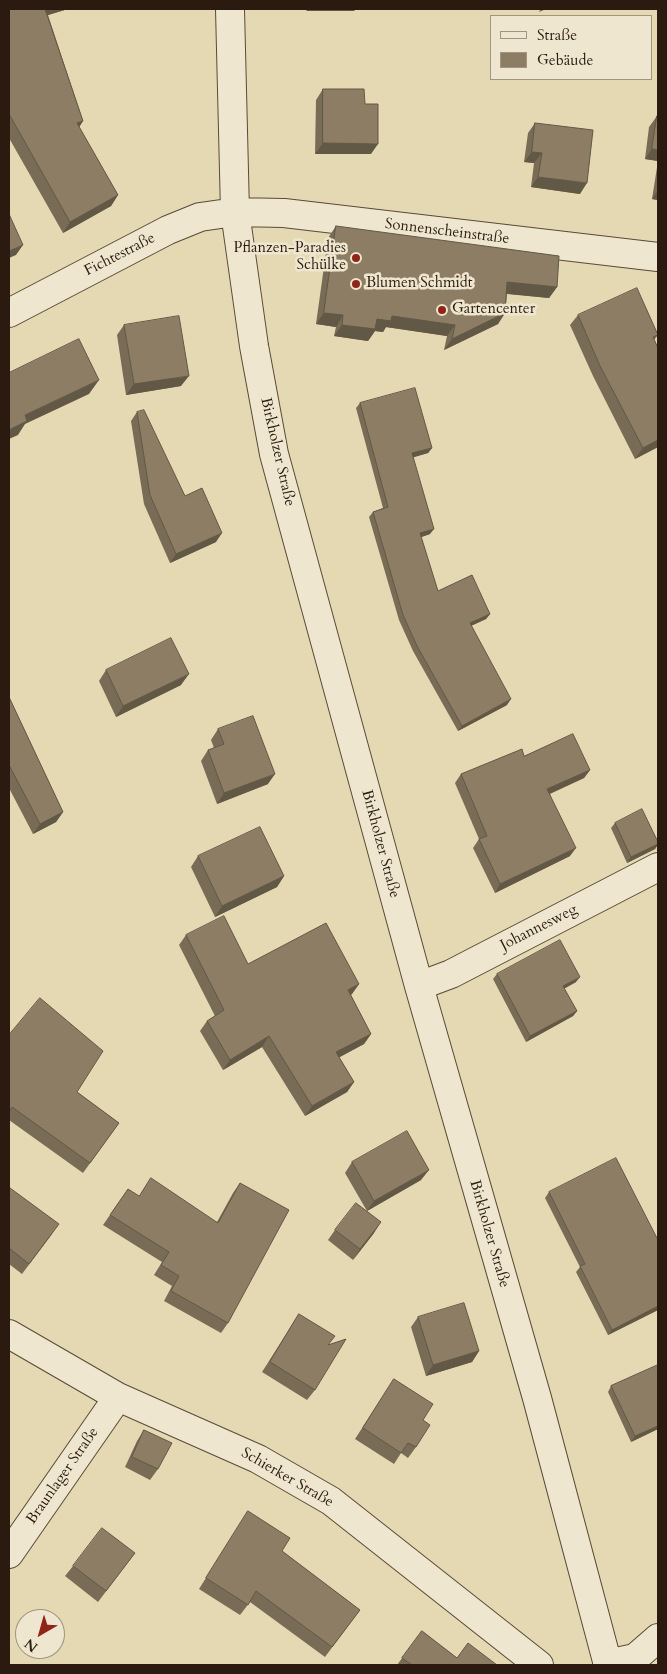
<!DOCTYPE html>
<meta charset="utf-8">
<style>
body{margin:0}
#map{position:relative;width:667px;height:1674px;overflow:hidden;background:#e5d9b3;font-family:Cardo,serif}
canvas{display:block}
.frame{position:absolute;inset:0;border:10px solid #2b1a0f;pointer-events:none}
.legend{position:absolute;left:490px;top:15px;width:162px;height:65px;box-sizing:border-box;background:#eee6ce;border:1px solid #a09482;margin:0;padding:6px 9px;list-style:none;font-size:15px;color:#2b1a0f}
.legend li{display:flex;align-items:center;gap:10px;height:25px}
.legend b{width:25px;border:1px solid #a09482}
.north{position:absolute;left:15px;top:1609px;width:50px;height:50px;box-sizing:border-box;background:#eee6ce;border:1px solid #a09482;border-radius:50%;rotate:218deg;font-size:14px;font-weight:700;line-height:20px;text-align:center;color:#2b1a0f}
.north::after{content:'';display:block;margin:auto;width:18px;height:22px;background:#8f2418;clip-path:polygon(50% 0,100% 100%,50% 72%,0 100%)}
</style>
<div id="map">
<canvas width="667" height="1674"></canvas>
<div class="frame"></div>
<ul class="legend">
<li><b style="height:6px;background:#eee6ce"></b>Straße</li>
<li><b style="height:14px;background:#8c7d64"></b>Gebäude</li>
</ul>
<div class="north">N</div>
</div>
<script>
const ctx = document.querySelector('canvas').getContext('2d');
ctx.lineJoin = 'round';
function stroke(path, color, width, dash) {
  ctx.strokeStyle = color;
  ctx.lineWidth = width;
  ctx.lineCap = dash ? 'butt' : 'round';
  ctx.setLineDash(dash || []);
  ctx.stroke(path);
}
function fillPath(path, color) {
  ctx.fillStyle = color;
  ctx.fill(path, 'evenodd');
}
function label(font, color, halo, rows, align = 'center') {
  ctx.font = font + ' Cardo,serif';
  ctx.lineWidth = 5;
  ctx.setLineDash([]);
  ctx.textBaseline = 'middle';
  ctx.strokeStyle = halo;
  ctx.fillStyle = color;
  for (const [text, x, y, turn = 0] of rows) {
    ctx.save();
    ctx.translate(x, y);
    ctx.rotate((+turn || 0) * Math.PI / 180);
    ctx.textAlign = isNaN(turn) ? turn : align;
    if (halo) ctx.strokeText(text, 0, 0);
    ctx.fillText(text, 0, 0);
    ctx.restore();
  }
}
const minor = new Path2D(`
 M230,9L235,212L254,346L274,454L419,986L537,1398L608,1665
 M9,313L168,230L200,217L235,212L284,213L658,257
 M419,986L451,974L658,867
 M9,1334L118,1397L258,1459L331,1501L539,1665
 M9,1554L118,1397
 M607,1664L635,1658L658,1638`);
const wall = new Path2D(`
 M9,9H68L48,15L83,121L79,127L118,195L111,206L63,233L9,138Z
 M323,89L365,104L371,154H315L316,100Z
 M657,116H658V200L652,199L658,161L645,159L649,127Z
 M535,123L580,194L531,187L534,163L524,162L528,133Z
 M336,226L557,287L549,298L507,294L505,313L498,324L444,350L447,336L386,327L383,332L375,331L368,341L334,336L336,327L316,324L328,238Z
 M578,315L658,335L654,340L658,348V447L635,459L593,376L570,325Z
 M124,325L181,386L126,395L117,335Z
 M360,403L432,448L428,453L413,457L430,534L421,537L438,591L490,614L486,619L471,626L507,705L458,731L413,651L399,620L369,517L373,512L383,508L356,408Z
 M137,412L185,496L216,542L170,563L144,504L131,421Z
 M106,670L181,685L116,717L99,681Z
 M9,697L63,812L56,822L33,834L9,788Z
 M218,729L268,784L217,804L201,761L208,750L214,748L211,740Z
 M524,756L590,770L584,778L550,794L570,856L495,893L473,848L479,839L455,783L461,774Z
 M615,823L658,842V845L655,849L627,863L611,828Z
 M198,856L284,876L277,887L215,917L191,867Z
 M186,935L248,964L359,984L351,995L371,1034L364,1044L339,1057L354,1082L347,1092L305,1116L262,1047L223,1070L200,1031L207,1021L215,1016L179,945Z
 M497,974L576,982L564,989L577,1011L573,1016L526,1042L493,979Z
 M9,1035L77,1092L119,1123L83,1173L9,1120Z
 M352,1162L421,1180L367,1211L374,1233L353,1260L328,1240L335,1230L367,1211L345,1173Z
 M240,1183L228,1323L221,1333L164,1301L172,1286L154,1275L162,1262L103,1225L128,1189L138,1196L217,1222L233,1193Z
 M9,1189L52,1234L22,1274L9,1264Z
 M549,1192L658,1310L608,1335L576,1272L580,1267L545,1198Z
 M299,1314L315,1390L307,1400L262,1372Z
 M418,1317L479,1351L472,1362L426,1376L411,1327Z
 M658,1365V1429L631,1442L608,1392L611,1386Z
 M394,1379L423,1420L416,1447L408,1458L401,1453L394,1464L355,1439Z
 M144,1430L158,1469L150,1480L125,1467L137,1441Z
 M248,1511L282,1551L360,1610L325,1657L250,1602L240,1615L199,1589Z
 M135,1553L98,1602L65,1576L73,1566Z
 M422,1631L457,1658L497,1665H397Z`);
const shadedWall = new Path2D(`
 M45,9H68L38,18Z
 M308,9H356L354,11H306Z
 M541,9H546L539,12Z
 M83,121L76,132L77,123Z
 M323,143L378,144L371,154H315Z
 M652,149L658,150V161L645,159Z
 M532,152L542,153L534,163L524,162Z
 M538,177L587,183L580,194L531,187Z
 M658,190V200L652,199Z
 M118,195L111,206L63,233L70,222Z
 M23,245L16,255L9,258V251Z
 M507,282L557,287L549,298L500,293Z
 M324,313L343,315L336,327L316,324Z
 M505,313L498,324L444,350L452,339Z
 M392,316L455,325L447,336L386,327L383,332L375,331L368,341L334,336L342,325Z
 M189,376L181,386L126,395L134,384Z
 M99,380L89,394L25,424L18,435L9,439V430L25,415Z
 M658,440V447L635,459L643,448Z
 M432,448L428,453L408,459L412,453Z
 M434,529L430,534L416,539L420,533Z
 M222,533L216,542L170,563L176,554Z
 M490,614L486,619L466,628L470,623Z
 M189,674L181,685L116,717L123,706Z
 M511,699L507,705L458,731L462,726Z
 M590,770L584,778L542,797L547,789Z
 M275,774L268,784L217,804L224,793Z
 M63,812L56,822L33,834L40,824Z
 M658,844L655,849L627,863L631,857Z
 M576,848L570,856L495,893L500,884Z
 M284,876L277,887L215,917L222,906Z
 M580,977L576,982L559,991L563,986Z
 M359,984L352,994L341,1000L348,990Z
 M577,1011L573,1016L526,1042L530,1036Z
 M371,1034L364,1044L329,1063L336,1052Z
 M269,1036L262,1047L223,1070L230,1060Z
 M354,1082L347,1092L305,1116L312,1106Z
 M429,1170L421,1180L367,1211L374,1201Z
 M381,1222L374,1233L353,1260L360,1249Z
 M658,1306V1310L608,1335L612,1330Z
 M479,1351L472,1362L426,1376L433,1365Z
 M658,1426V1429L631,1442L635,1436Z`);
const building = new Path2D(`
 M9,9H45L83,121L77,123L118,195L70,222L9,114Z
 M323,89H364L365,104H378V144L323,143Z
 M657,116H658V150L652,149Z
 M535,123L593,130L587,183L538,177L542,153L532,152Z
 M9,214L23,245L9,251Z
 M336,226L559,256L557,287L507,282L505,313L452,339L455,325L392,316L391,321L377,319L375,329L342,325L343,315L324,313Z
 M637,288L658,335L653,337L658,348V440L643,448L600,366L578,315Z
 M179,316L189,376L134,384L124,325Z
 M79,339L99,380L25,415L27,421L9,430V373Z
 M415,388L432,448L412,453L434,529L420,533L438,591L472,575L490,614L470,623L511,699L462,726L417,646L403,615L373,512L388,507L360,403Z
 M144,410L185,496L202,488L222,533L176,554L150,495L137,412Z
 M171,638L189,674L123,706L106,670Z
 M9,697L63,812L40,824L9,765Z
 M253,716L275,774L224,793L208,750L224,744L218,729Z
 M573,734L590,770L547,789L576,848L500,884L479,839L487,836L461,774L522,749L524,756Z
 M642,809L658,842V844L631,857L615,823Z
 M260,827L284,876L222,906L198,856Z
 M224,916L248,964L326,923L359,984L348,990L371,1034L336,1052L354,1082L312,1106L269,1036L230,1060L207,1021L224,1010L186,935Z
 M560,940L580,977L563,986L577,1011L530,1036L497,974Z
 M40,998L103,1051L77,1092L119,1123L90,1163L12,1107L9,1112V1035Z
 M407,1131L429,1170L374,1201L352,1162Z
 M616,1158L658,1240V1306L612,1330L580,1266L585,1264L549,1192Z
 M151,1178L218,1223L240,1183L289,1210L228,1323L171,1291L179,1276L161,1265L169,1252L110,1215L128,1189L139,1196Z
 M10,1188L59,1224L29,1264L9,1248V1189Z
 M356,1203L381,1222L360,1249L335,1230Z
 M464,1303L479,1351L433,1365L418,1317Z
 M299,1314L335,1336L328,1345L346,1339L315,1390L270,1362Z
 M658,1365V1426L635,1436L611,1386Z
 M394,1379L433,1404L423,1420L430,1425L416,1447L408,1443L401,1453L363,1428Z
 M144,1430L172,1443L158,1469L132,1457Z
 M248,1511L290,1538L282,1551L360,1610L332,1647L256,1591L248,1605L206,1578Z
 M102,1528L135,1553L106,1591L73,1566Z
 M422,1631L457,1658L468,1643L497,1665H412L402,1658Z`);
const markers = [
 [356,258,5,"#8f2418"],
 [356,284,5,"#8f2418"],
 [442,310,5,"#8f2418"]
];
const streetNames = [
 ["Sonnenscheinstraße",447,232,7],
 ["Fichtestraße",120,255,-27],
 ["Birkholzer Straße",277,452,77],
 ["Birkholzer Straße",380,844,75],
 ["Johannesweg",539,928,-27],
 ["Birkholzer Straße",489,1234,74],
 ["Braunlager Straße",63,1476,-55],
 ["Schierker Straße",287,1478,30]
];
const poiNames = [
 ["Pflanzen-Paradies",346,249,"right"],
 ["Schülke",346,266,"right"],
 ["Blumen Schmidt",366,284],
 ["Gartencenter",452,310]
];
stroke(minor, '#5a4a38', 30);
stroke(minor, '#eee6ce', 28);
fillPath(wall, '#786c56');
fillPath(shadedWall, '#625846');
fillPath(building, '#8c7d64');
stroke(building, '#625846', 1);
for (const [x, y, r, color] of markers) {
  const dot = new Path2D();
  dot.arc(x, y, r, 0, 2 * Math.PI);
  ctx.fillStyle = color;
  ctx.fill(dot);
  stroke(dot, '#eee6ce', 2);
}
label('15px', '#2b1a0f', '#eee6ce', streetNames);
label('15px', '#2b1a0f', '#eee6ce', poiNames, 'left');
</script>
